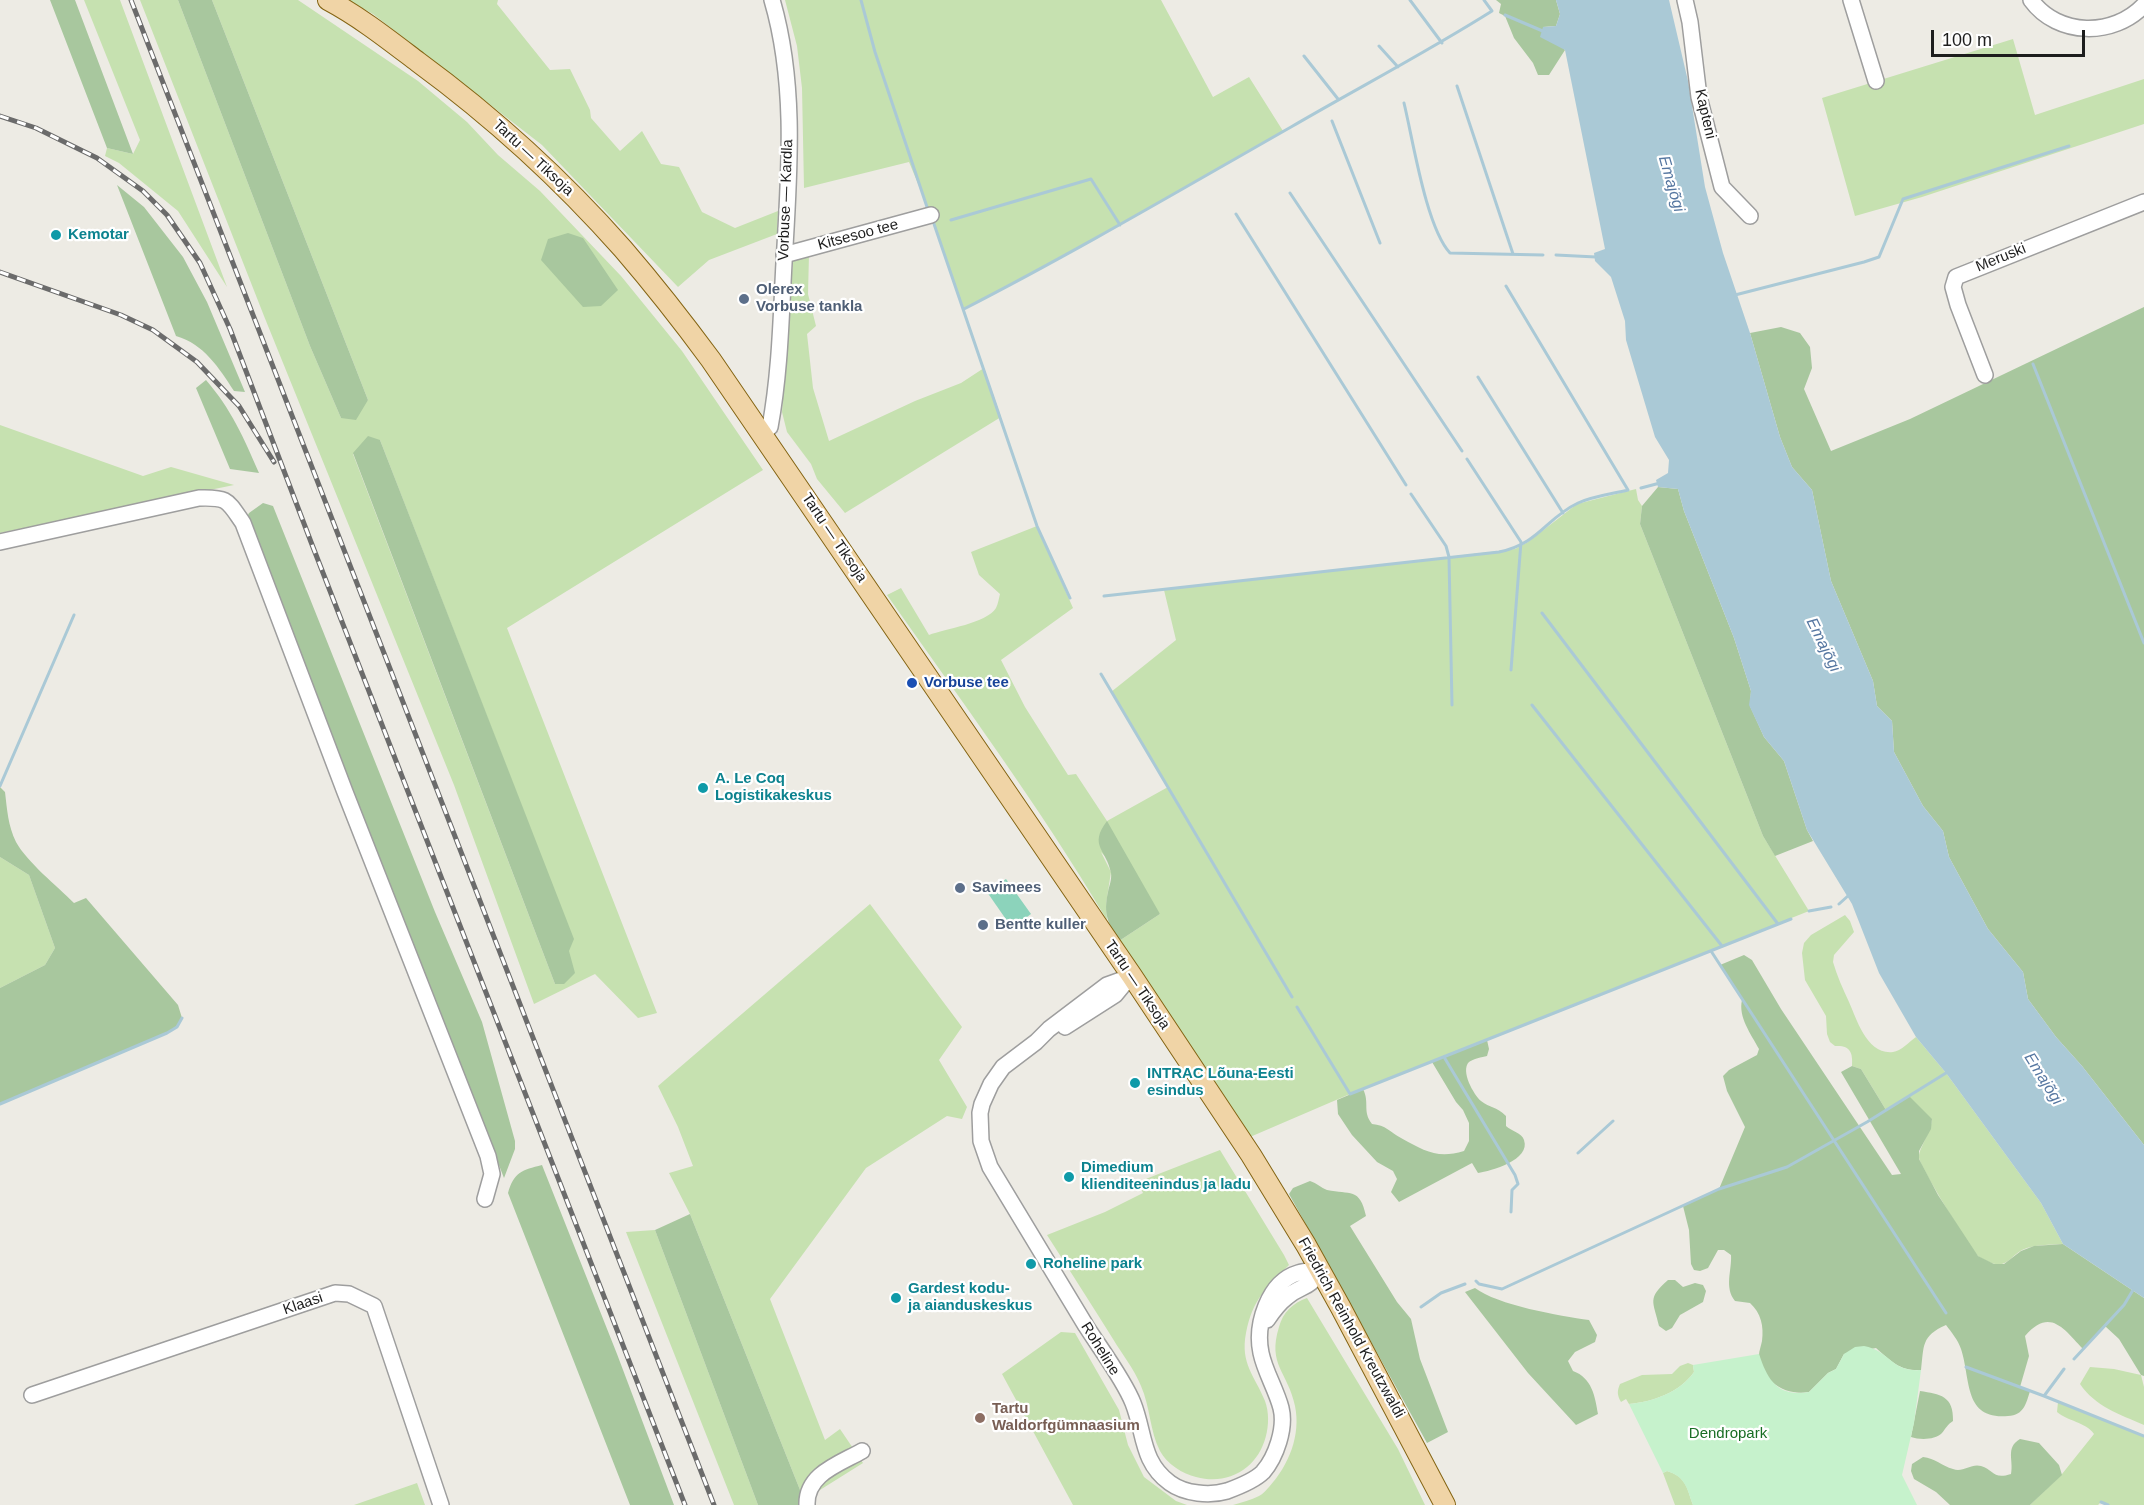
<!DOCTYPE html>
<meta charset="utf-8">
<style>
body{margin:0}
#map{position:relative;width:2144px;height:1505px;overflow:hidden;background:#edebe4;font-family:Helvetica,sans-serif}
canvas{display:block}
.scale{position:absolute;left:1931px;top:30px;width:154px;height:27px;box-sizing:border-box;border:3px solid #1d1d1d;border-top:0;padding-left:8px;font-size:18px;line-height:21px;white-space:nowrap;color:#1d1d1d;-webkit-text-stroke:4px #fff;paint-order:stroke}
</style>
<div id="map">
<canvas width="2144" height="1505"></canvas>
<div class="scale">100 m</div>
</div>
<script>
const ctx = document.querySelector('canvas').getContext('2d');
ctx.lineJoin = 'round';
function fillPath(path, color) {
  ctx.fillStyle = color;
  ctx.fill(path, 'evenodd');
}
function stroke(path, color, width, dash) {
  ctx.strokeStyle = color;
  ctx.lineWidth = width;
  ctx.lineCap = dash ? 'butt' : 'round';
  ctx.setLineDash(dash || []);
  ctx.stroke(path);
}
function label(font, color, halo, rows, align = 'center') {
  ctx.font = font + ' Helvetica,sans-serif';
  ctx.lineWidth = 4.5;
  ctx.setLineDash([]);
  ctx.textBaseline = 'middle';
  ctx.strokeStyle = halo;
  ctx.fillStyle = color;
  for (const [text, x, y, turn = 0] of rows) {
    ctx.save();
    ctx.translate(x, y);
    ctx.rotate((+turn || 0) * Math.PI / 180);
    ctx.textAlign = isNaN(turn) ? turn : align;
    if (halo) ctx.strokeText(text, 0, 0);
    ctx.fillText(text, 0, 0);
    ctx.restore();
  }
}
const grass = new Path2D(`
 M84,0H120L227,287L178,211L119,163L105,156L107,148L133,154L140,140Z
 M140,0H178L310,346L341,418L368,400L212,0H298L418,81L467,122L498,155L540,191L621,276L682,351L763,470L507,628L657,1013L638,1018L595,974L534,1004L454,785L264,316ZM380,440L573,939L555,984L353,454Z
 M348,0H498L497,4L550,70L570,69L590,110L591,118L620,151L642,131L661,164L679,167L702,212L735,228L778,211L777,234L709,260L678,287L542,145L373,14Z
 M785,0H1161L1213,97L1249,77L1283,131L1054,262L964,309L929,210L909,162L804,188L802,88L797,46Z
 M2013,39L2035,115L2144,79V124L1922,197L1855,216L1822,98Z
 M809,254L808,294L816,326L807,334L813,388L829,441L915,401L961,383L984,368L1001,417L845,513L817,479L811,464L787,432L782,412L793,261Z
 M0,425L143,476L171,467L234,485L0,533Z
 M1636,489L1638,500L1642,506L1640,524L1763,836L1809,911L1350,1094L1250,1137L1119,941L1160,914L1101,852L1111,872L1106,904L1107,920C1040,807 962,702 887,595L901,588L929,635C945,629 987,623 996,608C998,604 999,598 1000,594L979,575L971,552L1037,526L1073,608L1001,660L1025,707L1068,775L1076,774L1107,821L1168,787L1111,692L1176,640L1164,590L1515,549L1528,542L1577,504Z
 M0,857L29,875L55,948L45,965L0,988Z
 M870,904L962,1027L939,1060L967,1107L962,1119L947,1116L866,1168L770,1299L825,1440L840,1429L863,1463L804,1500L690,1214L669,1173L693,1166L678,1127L658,1086Z
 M1845,915L1850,921L1854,932L1834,955L1833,962C1837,976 1843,989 1849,1002C1857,1020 1867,1055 1893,1052C1901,1051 1909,1042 1916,1037L1946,1073L2041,1203L2063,1244C2050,1245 2035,1244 2022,1250C2012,1255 2007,1267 1995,1264C1990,1263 1982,1259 1978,1256C1970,1248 1921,1168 1919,1158C1918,1149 1931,1133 1932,1119L1886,1110L1861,1069L1852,1066C1853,1052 1850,1045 1835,1046L1830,1042L1827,1034L1826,1016L1805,980L1802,953L1804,943L1811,935Z
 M1220,1150L1284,1255L1289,1265C1266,1289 1253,1298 1246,1333C1240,1364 1255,1376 1265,1401C1273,1423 1265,1453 1247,1467C1232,1479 1215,1482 1196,1477C1183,1474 1167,1464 1160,1451C1150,1432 1150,1406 1141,1386C1134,1369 1122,1354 1113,1339C1091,1304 1069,1269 1047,1235L1105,1212L1143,1193L1138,1182Z
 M655,1230L758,1505H734L626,1232Z
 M1307,1298L1398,1449L1425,1505H1233C1242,1502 1251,1500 1259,1496C1263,1494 1266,1490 1269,1487C1289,1465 1301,1435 1295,1406C1288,1372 1267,1365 1279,1327C1283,1312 1293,1303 1307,1298Z
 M1061,1332L1075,1333L1119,1410L1128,1445L1144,1477L1176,1501L1187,1505H1073L1002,1374Z
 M1688,1363L1693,1365L1694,1372C1680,1392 1653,1402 1629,1404L1626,1399L1621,1402C1617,1395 1617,1391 1620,1384L1642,1375L1672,1374L1680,1366Z
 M2090,1367L2114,1369L2141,1375L2144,1387V1425C2119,1414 2096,1407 2080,1384Z
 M2058,1402L2144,1436V1505H2108L2101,1502L2098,1505H2030L2062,1474L2094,1434C2086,1422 2067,1421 2057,1412Z
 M1667,1471C1687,1477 1687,1489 1693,1505H1675L1663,1473Z
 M417,1483L425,1505H354Z`);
const forest = new Path2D(`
 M50,0H75L133,154L107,148Z
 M178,0H212L368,400L356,420L341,418L310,346Z
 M1496,0H1556L1560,14L1556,26L1543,27L1565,50L1549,75H1538L1533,63L1514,38L1505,16L1499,13L1501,4Z
 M117,185L144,207L183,257L207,302L245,392L234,391C219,368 204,344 176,336Z
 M568,233L583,238L618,290L601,306L583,307L541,260L548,239Z
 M2144,307V1145L2082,1066L2056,1037L2028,999L2023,972L1988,929L1949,857L1943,831L1923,806L1894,752L1892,721L1877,706L1873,681L1831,581L1812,490L1792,467L1780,437L1750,333L1781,327L1800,333L1810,347L1812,368L1804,389L1831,451L1910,419Z
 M206,380C231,409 244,438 259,473L230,469L196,388Z
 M368,436L380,440L574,939L569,951L575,973L564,984H555L353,453Z
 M1658,487L1678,489L1684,511L1734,638L1751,691L1750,706L1764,737L1784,761L1807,830L1813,841L1775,856L1763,836L1640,524L1642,506Z
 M263,503L273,506L435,912L482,1022L515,1141V1149L504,1178L246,519L249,513Z
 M0,787L5,792C7,809 8,826 16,842C27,862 57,886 74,903L86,898L178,1005L182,1018L177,1027L167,1033L0,1104V988L45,965L55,948L29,875L0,857Z
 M1107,821L1160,914L1119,941C1108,923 1103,914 1108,892C1109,886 1112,880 1111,873C1107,850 1088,846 1107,821Z
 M1744,955L1752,960L1781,1009L1892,1175L1901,1174L1841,1072L1852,1066L1861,1069L1886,1110L1909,1096L1932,1119L1931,1129L1919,1151V1159L1938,1195L1978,1256L1994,1264H2004L2021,1251L2034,1246L2063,1244L2144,1298V1376L2141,1375L2119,1339L2105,1326L2083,1349C2064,1329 2050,1307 2025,1336L2029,1356L2020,1387L2030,1391C2026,1404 2024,1415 2008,1416C1963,1420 1971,1379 1961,1349C1958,1340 1952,1333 1946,1325C1921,1336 1924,1346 1921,1370C1900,1371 1892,1362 1876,1348L1844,1354L1836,1369L1828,1373L1809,1392C1785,1396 1762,1382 1759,1355C1759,1351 1761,1346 1762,1341C1764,1326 1761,1313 1750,1303L1735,1301C1724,1287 1732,1271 1731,1255L1724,1250H1718L1708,1268L1700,1271L1694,1270L1691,1264L1689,1230L1683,1206L1719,1189L1745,1127L1727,1091L1723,1076L1729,1070L1757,1055L1759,1049C1751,1034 1738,1017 1742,1000L1720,965Z
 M1487,1040L1489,1049L1487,1056C1482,1057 1473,1059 1469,1062C1460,1071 1474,1095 1481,1101C1490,1108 1496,1106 1506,1116V1126C1511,1131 1522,1133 1524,1140C1531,1160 1491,1171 1478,1173L1472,1163L1399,1202L1391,1192L1397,1179L1393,1171L1377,1162L1352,1135L1338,1114L1337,1100L1363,1089C1370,1103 1362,1111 1372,1124C1386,1125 1390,1132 1401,1138C1425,1151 1437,1159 1464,1151L1469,1141V1123L1463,1110L1456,1102L1432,1062Z
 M542,1165L617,1354L674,1505H630L508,1193C514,1172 522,1170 542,1165Z
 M1310,1181C1317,1183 1321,1188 1327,1190C1350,1195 1360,1187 1366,1216L1350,1226L1397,1302L1411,1319L1420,1359L1448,1432L1427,1443L1289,1194L1293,1188Z
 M690,1214L806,1505H758L655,1230Z
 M1668,1280H1675L1683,1287L1695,1283L1703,1285L1706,1291L1703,1302L1680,1315L1672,1328L1666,1331L1659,1326C1653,1300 1647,1299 1668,1280Z
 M1475,1288C1497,1305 1560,1316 1589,1320L1597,1335L1595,1342L1575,1352L1568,1361L1573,1371C1592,1378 1595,1396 1598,1414L1576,1425L1528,1373L1465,1292Z
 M1920,1391C1940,1394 1954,1396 1953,1421C1947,1425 1946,1428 1942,1433C1935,1440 1920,1440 1911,1437Z
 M2020,1439L2039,1443L2059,1465L2062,1475L2030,1505H1950L1936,1492L1914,1479L1911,1471L1912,1464L1923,1457C1935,1458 1942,1466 1953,1469C1963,1473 1971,1463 1981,1466C1994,1470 1993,1480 2011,1474C2014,1460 2005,1448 2020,1439Z`);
const park = new Path2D(`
 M1864,1346C1891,1351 1890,1372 1921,1370L1914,1423L1902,1475L1917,1505H1693C1687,1489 1686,1477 1667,1471L1663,1473L1629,1404C1653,1402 1680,1392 1694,1372L1693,1365L1759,1354C1768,1381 1778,1397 1809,1392L1828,1373L1836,1369L1844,1354L1855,1347Z`);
const pitch = new Path2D(`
 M1006,879L1031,914L1012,928L987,892Z`);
const water = new Path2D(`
 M1556,0H1669L1688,81L1705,187L1723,253L1750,333L1780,437L1792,467L1812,490L1831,581L1873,681L1877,706L1892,721L1894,752L1923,806L1943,831L1949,857L1988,929L2023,972L2028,999L2056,1037L2082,1066L2144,1145V1298L2063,1244L2041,1203L1946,1073L1916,1037L1879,973L1852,904L1807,830L1784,761L1764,737L1749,705L1751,691L1734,638L1684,511L1678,489L1658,487L1656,480L1668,473L1669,460L1655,437L1626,340L1625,321L1611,277L1595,261L1594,253L1605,249L1565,50L1540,37L1543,27L1556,26L1560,14Z`);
const stream = new Path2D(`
 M861,0L875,52L928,210
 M1410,0L1442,43
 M1505,15L1545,32
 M1379,46L1398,67
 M1304,56L1338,99
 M1457,86L1513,254
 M1404,103C1413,140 1426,227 1450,253L1543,255
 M1332,121L1380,243
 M1290,193L1462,451
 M1236,214L1406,485
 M951,220L1091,179L1120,225
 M933,221L1037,526L1070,598
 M1556,255L1596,257
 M1735,295L1864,262L1879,257L1903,199L2069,146
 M964,309C1075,252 1182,189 1291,127C1358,88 1427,52 1492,11L1484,0
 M2033,364L2144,643
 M1478,377L1563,513
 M1467,459L1521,542L1511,670
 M1641,488L1660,483
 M1411,494L1446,546L1449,557L1452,705
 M1104,596L1499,552C1539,544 1546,518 1578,503C1594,496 1612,494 1628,490L1506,286
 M1542,613L1778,924
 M1101,674L1292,997
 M1532,705L1722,946
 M0,786L74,615
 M1839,904L1849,895
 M1809,911L1831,907
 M1711,951L1946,1313
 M1297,1007L1350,1094L1791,919
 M1444,1057L1515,1175L1518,1184L1512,1190L1511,1212
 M0,1104L167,1033L177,1027L182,1018
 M1578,1153L1613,1121
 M1476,1281L1479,1284L1502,1289L1719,1189L1787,1167L1867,1122L1946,1073
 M1421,1307L1441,1293L1465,1284
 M2074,1359L2124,1305L2133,1290
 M1966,1367L2044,1396L2064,1369
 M2044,1396L2144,1436
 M2101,1502L2108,1505`);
const minor = new Path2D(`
 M1685,0L1690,22L1699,97L1722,187L1750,216
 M1851,0L1876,81
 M2031,0C2058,37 2114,37 2144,5
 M784,255L931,215
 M1985,375L1958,305L1953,287L1956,277L2144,202
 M762,433L770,427C780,373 781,318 784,263C789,176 797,85 772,0
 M0,542L199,498C228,497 227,500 243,523L345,792L488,1156L492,1174L485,1199
 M1132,976L1107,985L1049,1029L1036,1042L1003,1067L991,1084L982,1104L980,1113L981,1141L990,1167C1022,1220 1054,1273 1086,1326C1100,1348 1124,1380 1133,1403C1145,1433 1141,1462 1170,1483C1185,1494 1210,1496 1227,1491C1238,1487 1255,1480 1263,1472C1276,1457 1286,1428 1281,1408C1276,1389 1265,1372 1261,1353C1255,1325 1268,1282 1298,1273C1305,1271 1313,1271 1320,1270
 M1065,1027L1115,995L1129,978
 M1267,1320C1273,1311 1279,1303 1287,1297C1302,1284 1310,1290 1320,1270
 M32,1395L335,1293L349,1294L374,1306L441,1505
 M807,1505C806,1474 839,1464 862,1451`);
const major = new Path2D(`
 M328,0C360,17 389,40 418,62C493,117 562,180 623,249C654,285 683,322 711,360L1132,976L1251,1155L1306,1245L1341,1308L1445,1505`);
const rail = new Path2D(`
 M131,0L714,1505
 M0,116L36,128L97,158L143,191L167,215L200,263L230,329L311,542L685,1505
 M0,272L121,315L153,330L197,362L239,406L274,462`);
const markers = [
 [56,235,6,"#0f9aa8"],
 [744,299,6,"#5c6f8a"],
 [912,683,6,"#1a4fb4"],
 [703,788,6,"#0f9aa8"],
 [960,888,6,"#5c6f8a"],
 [983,925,6,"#5c6f8a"],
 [1135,1083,6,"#0f9aa8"],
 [1069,1177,6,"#0f9aa8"],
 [1031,1264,6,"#0f9aa8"],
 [896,1298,6,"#0f9aa8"],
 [980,1418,6,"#8d6e63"]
];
const streetNames = [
 ["Kapteni",1705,114,77],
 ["Tartu — Tiksoja",533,158,43],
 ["Vorbuse — Kardla",786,200,-88],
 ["Kitsesoo tee",858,235,-15],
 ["Meruski",2001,258,-22],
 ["Tartu — Tiksoja",834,538,56],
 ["Tartu — Tiksoja",1137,985,56],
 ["Klaasi",303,1304,-19],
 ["Friedrich Reinhold Kreutzwaldi",1351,1328,61],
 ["Roheline",1100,1349,58]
];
const cultureNames = [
 ["Kemotar",68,235],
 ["A. Le Coq",715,779],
 ["Logistikakeskus",715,796],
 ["INTRAC Lõuna-Eesti",1147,1074],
 ["esindus",1147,1091],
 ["Dimedium",1081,1168],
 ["klienditeenindus ja ladu",1081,1185],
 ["Roheline park",1043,1264],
 ["Gardest kodu-",908,1289],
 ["ja aianduskeskus",908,1306]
];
const serviceNames = [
 ["Olerex",756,290],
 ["Vorbuse tankla",756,307],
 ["Savimees",972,888],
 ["Bentte kuller",995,925]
];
const transitNames = [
 ["Vorbuse tee",924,683]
];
const educationNames = [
 ["Tartu",992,1409],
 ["Waldorfgümnaasium",992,1426]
];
const parkNames = [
 ["Dendropark",1728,1434]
];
const waterNames = [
 ["Emajõgi",1671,184,74],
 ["Emajõgi",1823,645,64],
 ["Emajõgi",2043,1079,58]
];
fillPath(grass, '#c6e1b0');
fillPath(forest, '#a8c79e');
fillPath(park, '#c6f2cc');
fillPath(pitch, '#8cd3bb');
fillPath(water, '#aac9d6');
stroke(stream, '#aac9d6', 3);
stroke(minor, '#9e9e9e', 18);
stroke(major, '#846412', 22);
stroke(minor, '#fff', 15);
stroke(major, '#f0d4a6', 20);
stroke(rail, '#6b6b6b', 5);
stroke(rail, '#fff', 3, [9]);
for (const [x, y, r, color] of markers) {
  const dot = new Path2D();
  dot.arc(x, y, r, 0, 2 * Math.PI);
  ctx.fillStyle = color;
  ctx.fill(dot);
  stroke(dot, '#fff', 2);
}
label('15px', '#1d1d1d', '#fff', streetNames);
label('bold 15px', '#0d838f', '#fff', cultureNames, 'left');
label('bold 15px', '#4e5e75', '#fff', serviceNames, 'left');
label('bold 15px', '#164399', '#fff', transitNames, 'left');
label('bold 15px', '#785e54', '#fff', educationNames, 'left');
label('15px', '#196e24', '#fff', parkNames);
label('italic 16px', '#5677a1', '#fff', waterNames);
</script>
